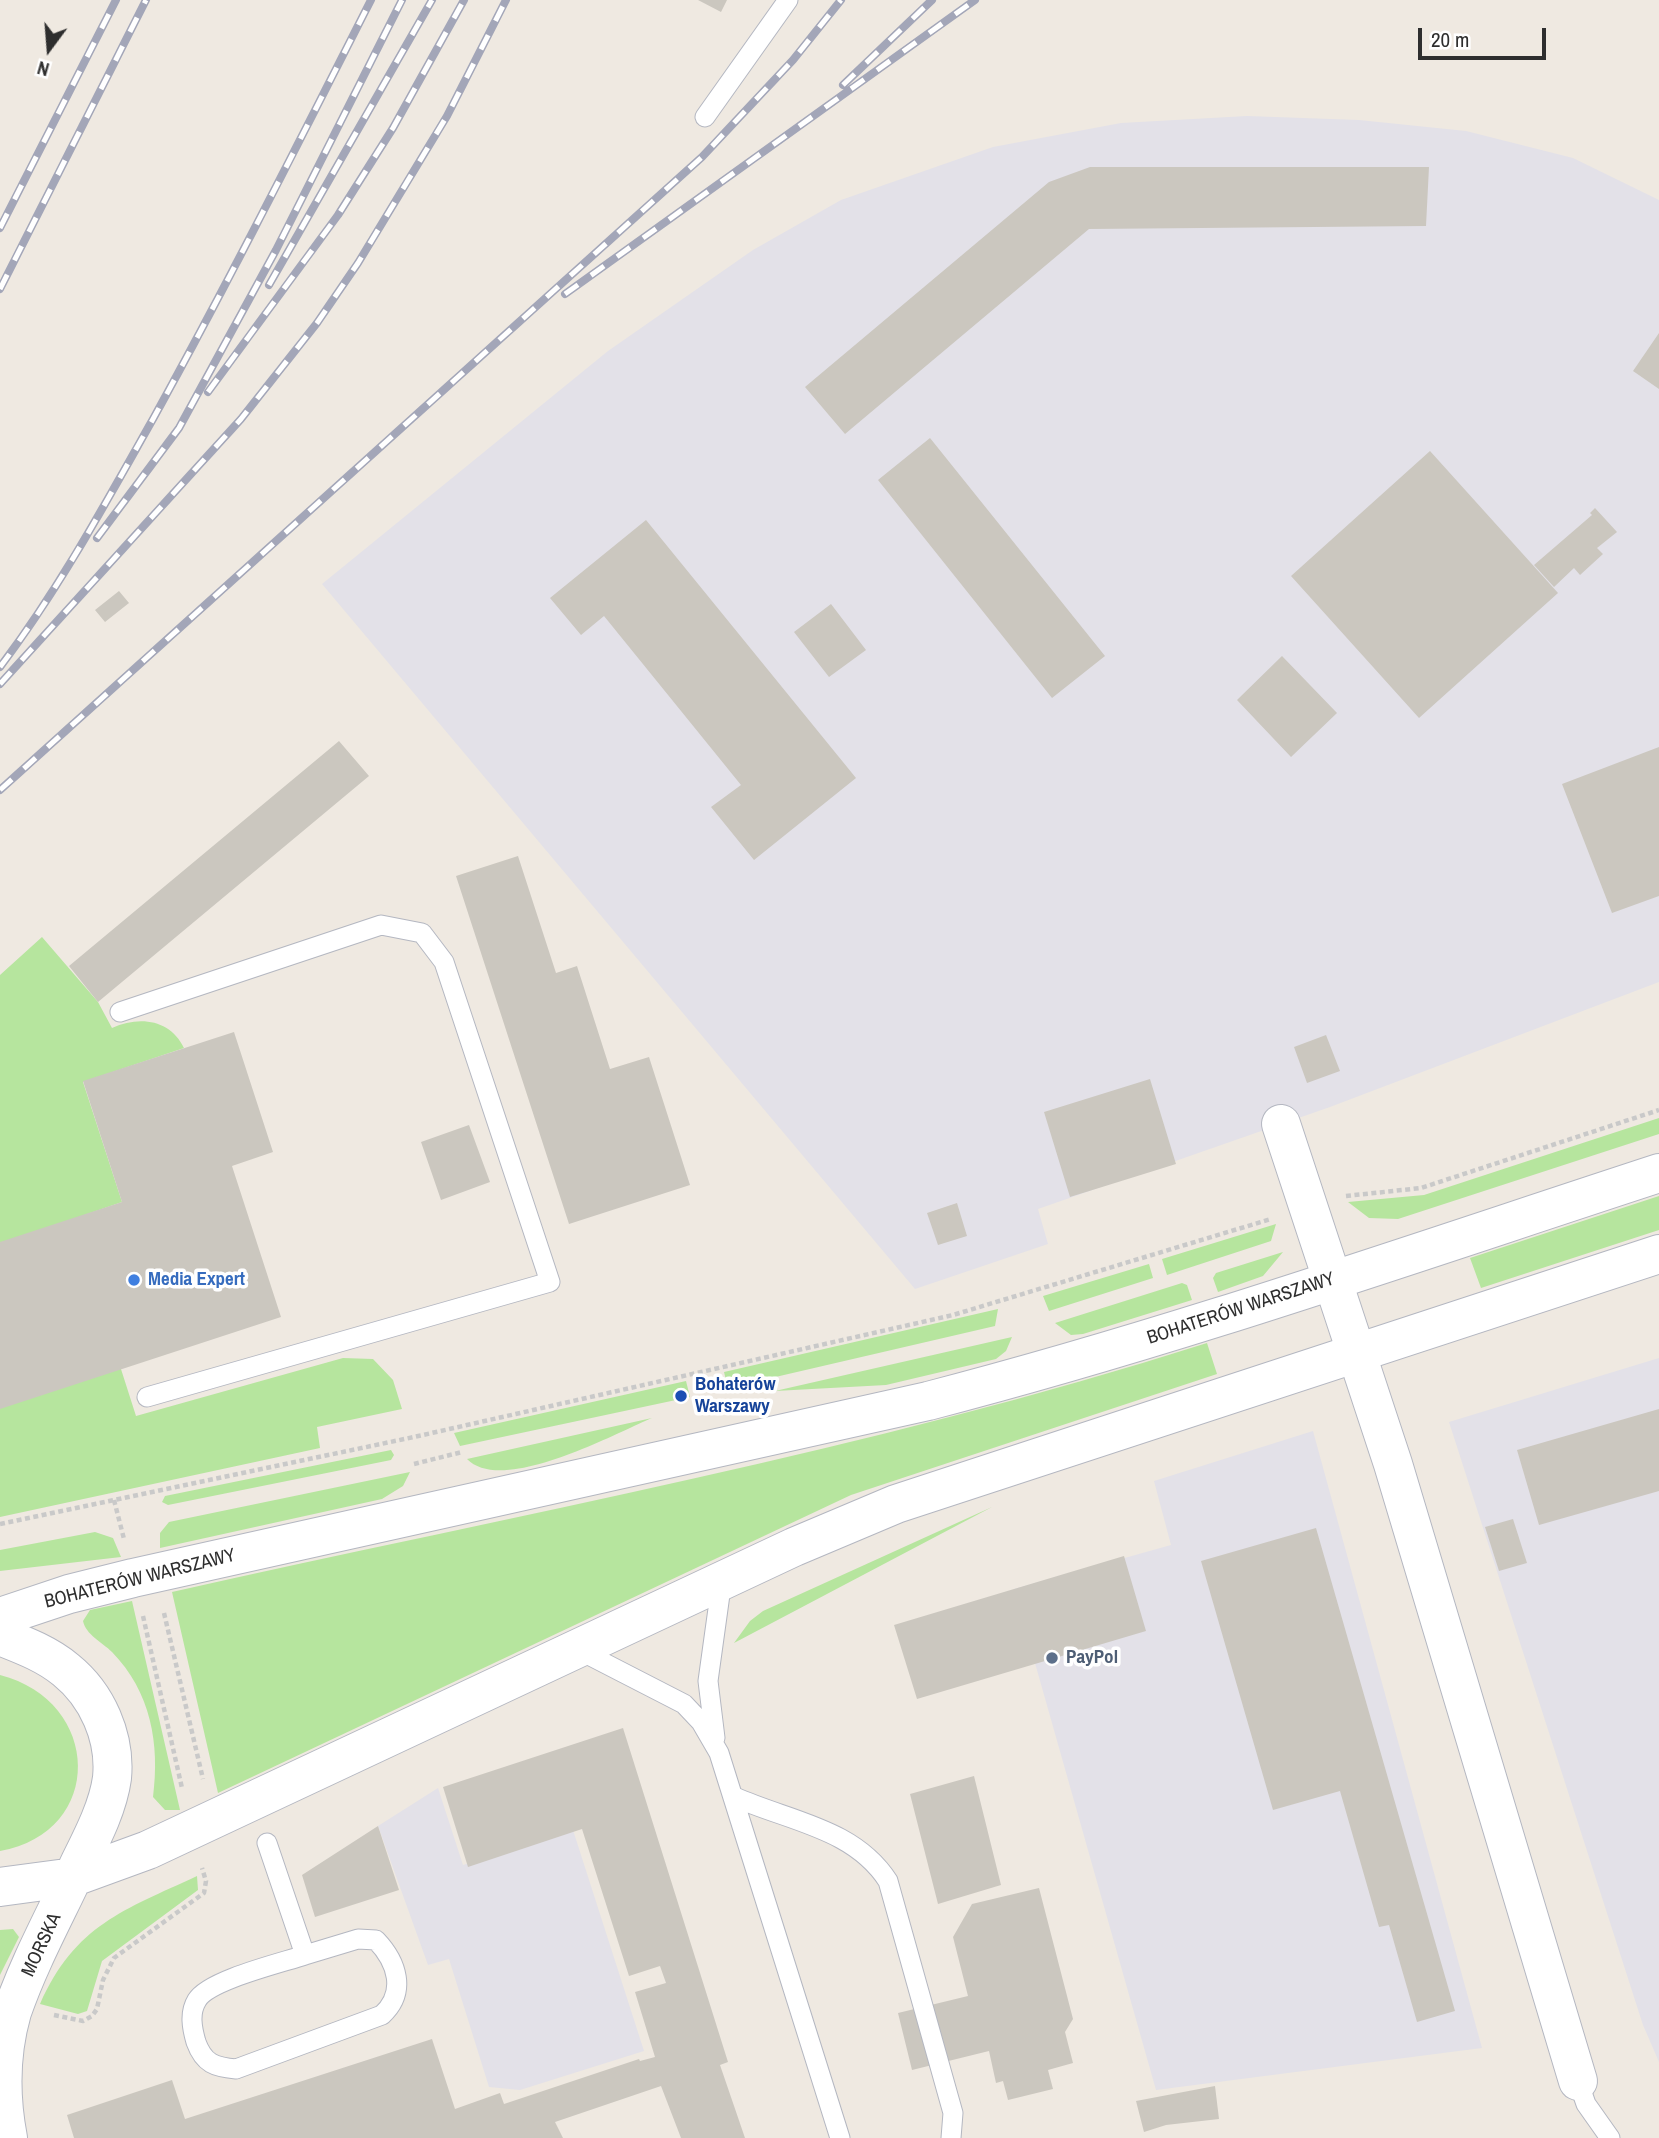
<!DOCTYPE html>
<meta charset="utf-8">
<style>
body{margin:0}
#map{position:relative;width:1659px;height:2138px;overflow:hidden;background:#efe9e1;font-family:"Archivo Narrow",sans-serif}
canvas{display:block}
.north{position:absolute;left:14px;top:14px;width:70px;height:70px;-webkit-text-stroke:5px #fff;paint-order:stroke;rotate:196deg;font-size:19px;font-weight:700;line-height:28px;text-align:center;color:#2e2e2e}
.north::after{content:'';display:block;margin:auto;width:24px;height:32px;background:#2e2e2e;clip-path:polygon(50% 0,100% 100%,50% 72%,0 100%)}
.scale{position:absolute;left:1418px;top:28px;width:128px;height:32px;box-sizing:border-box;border:4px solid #2e2e2e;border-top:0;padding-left:9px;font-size:21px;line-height:24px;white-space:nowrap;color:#2e2e2e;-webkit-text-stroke:5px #fff;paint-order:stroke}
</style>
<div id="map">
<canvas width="1659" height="2138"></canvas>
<div class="north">N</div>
<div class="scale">20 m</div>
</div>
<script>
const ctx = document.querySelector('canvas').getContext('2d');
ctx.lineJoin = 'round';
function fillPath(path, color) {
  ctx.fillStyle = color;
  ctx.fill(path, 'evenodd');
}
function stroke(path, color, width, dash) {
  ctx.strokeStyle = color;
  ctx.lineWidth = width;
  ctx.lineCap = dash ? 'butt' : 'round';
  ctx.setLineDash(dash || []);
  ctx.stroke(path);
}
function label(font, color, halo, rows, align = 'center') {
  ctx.font = font + ' "Archivo Narrow",sans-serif';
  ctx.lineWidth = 7;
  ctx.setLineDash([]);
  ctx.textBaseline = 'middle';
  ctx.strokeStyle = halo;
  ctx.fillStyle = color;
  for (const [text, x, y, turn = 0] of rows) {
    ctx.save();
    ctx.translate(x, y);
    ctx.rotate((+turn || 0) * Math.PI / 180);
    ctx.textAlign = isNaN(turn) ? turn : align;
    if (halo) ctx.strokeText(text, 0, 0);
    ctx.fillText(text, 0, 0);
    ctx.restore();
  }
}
const industrial = new Path2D(`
 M1247,116L1359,120L1466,131L1573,158L1659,200V982L1330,1107L1038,1209L1048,1244L915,1289L322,584L608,351L753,250L841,200L993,147L1121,123Z
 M1659,1358V2062L1643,2025L1449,1422Z
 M1313,1431L1482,2048L1156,2090L1014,1589L1171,1545L1154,1481Z
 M438,1788L463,1865L573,1830L644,2051L520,2090L489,2087L449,1959L428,1965L378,1826Z`);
const green = new Path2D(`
 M42,937L98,1002L112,1028C140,1015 171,1020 184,1048L83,1082L122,1202L73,1219L136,1416L343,1358L373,1359L393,1380L402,1409L317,1427L320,1448L0,1517V975Z
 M1659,1118V1134L1398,1219L1369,1218L1348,1202L1424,1195Z
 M1659,1196V1230L1481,1288L1470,1258Z
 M1276,1224L1271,1241L1167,1275L1162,1259Z
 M1283,1252L1263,1276L1218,1292L1213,1278L1216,1273Z
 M1149,1264L1153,1278L1049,1311L1043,1296Z
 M1182,1283L1187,1285L1192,1300L1083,1334L1071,1335L1055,1323Z
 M998,1309L995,1326L728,1388L724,1372Z
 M1012,1337L1006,1351L996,1359L886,1385L775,1391Z
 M1207,1343L1217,1374L851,1495L218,1793L172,1592C518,1514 869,1451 1207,1343Z
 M686,1381L690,1397L460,1446L454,1433Z
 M652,1418C612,1435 502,1495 467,1459Z
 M391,1450L394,1455L391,1460L168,1505L162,1502L165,1496Z
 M410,1472L403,1486L382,1499L160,1548V1533L169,1522Z
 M992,1507L734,1643L750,1621L763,1611Z
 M95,1532L113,1538L121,1557L0,1571V1550Z
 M132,1601L180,1810H165L153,1797C160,1744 151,1692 112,1652C102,1642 86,1635 83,1621L90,1610Z
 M0,1675C102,1701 106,1832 0,1851Z
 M197,1876L198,1890L102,1961L87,2011L78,2014L40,2004C75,1925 124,1910 197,1876Z
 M13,1929L19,1937L0,1975V1930Z`);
const building = new Path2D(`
 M698,0H727L721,12Z
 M1090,167H1429L1426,226L1089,229L845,434L805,387L1049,182Z
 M1659,333V389L1633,371Z
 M930,438L1105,656L1052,698L878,480Z
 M1430,451L1558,593L1419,718L1291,576Z
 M1595,508L1617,532L1597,548L1603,554L1580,575L1574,568L1554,587L1534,565L1592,515L1590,513Z
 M646,520L856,778L754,860L711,807L741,785L604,616L581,635L550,598Z
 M119,591L129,603L105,622L95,610Z
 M831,604L866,650L829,677L794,632Z
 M1282,656L1337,713L1291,757L1237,700Z
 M339,741L369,776L98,1002L69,966Z
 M1659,747V896L1612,913L1562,784Z
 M518,856L556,973L577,966L610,1069L649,1057L690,1185L569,1224L456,876Z
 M234,1032L273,1152L232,1166L281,1317L0,1409V1242L122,1202L83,1081Z
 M1326,1035L1340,1071L1307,1083L1294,1047Z
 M1150,1079L1176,1164L1070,1197L1044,1112Z
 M469,1125L490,1182L441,1200L421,1142Z
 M957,1203L967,1236L938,1245L927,1213Z
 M1659,1409V1491L1539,1525L1517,1450Z
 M1513,1519L1527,1563L1499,1571L1485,1527Z
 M1316,1528L1455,2011L1417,2022L1389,1925L1379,1927L1340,1791L1273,1810L1201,1561Z
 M1124,1556L1146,1631L917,1699L894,1625Z
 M623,1728L728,2062L720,2065L745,2138H681L661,2086L555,2122L563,2138H74L67,2115L172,2080L185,2119L432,2039L455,2109L500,2093L504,2104L639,2059L640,2061L655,2057L635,1992L666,1983L660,1966L629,1976L582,1829L468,1867L443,1787Z
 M974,1776L1001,1885L938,1904L910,1794Z
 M378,1826L399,1890L315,1917L302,1875Z
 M1039,1888L1073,2019L1065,2032L1073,2063L1048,2070L1053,2089L1008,2100L1003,2081L996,2083L989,2051L912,2070L898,2013L968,1996L953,1937L972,1904Z
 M1215,2086L1219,2119L1166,2125L1144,2132L1136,2101Z`);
const path = new Path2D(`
 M1346,1196L1421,1188L1659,1110
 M414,1464L462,1452
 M114,1500L124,1539
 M0,1524L414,1437L953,1315L1271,1219
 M164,1613L203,1779
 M143,1616L182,1788
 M54,2015L83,2021L92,2016L97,2009L103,1980L114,1958L204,1893L206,1881L202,1868`);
const service = new Path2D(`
 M705,117L788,0
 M120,1012L381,925L422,933L444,962L550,1282L147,1397
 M577,1649L684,1704L701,1722L719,1753L840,2138
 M715,1738L708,1681L722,1580
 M735,1797C788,1821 854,1828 888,1881L953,2113L951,2138
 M267,1843L305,1955C281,1963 209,1980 197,2000C189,2013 192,2028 196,2042C204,2064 215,2067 236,2069L382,2015C407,1992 397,1962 376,1940L358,1939L305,1955
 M1578,2081L1586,2104L1610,2138`);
const minor = new Path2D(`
 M1281,1124L1393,1464L1578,2081`);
const tertiary = new Path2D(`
 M0,1617L69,1594L133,1578L928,1401C1175,1337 1417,1252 1659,1173
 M0,1636C23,1645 47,1654 66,1670C97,1695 116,1737 112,1778C108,1807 93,1836 80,1862C57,1912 30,1960 12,2012C0,2054 0,2096 8,2138
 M0,1887L74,1877L148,1850L794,1547L896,1504L1659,1254`);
const rail = new Path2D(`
 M843,85L932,0
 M0,228L116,0
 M269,285L432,0
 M0,289L146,0
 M565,294L975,0
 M208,392L338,215L393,128L464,0
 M97,538L179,428L276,250L402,0
 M0,667C59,589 105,504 153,419C229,281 300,140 371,0
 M0,684L241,419L317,323L358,263L447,116L506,0
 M0,790L702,157L793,60L841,0`);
const markers = [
 [134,1280,7,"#3f7fe0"],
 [681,1396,7,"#1a4fb4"],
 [1052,1658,7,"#5c6f8a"]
];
const shopNames = [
 ["Media Expert",148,1280]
];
const streetNames = [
 ["BOHATERÓW WARSZAWY",1241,1309,-18],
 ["BOHATERÓW WARSZAWY",140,1579,-14],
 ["MORSKA",42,1945,-65]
];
const transitNames = [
 ["Bohaterów",695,1385],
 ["Warszawy",695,1407]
];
const serviceNames = [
 ["PayPol",1066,1658]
];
fillPath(industrial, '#e3e1e8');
fillPath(green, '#b6e59e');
fillPath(building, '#cbc7bf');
stroke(service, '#b4b7c1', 21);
stroke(minor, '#b4b7c1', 40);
stroke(tertiary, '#b4b7c1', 40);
stroke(path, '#c9c9c9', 4.5, [5, 3.5]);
stroke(service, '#fff', 19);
stroke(minor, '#fff', 38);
stroke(tertiary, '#fff', 38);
stroke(rail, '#a3a6b8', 8);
stroke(rail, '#fff', 5, [16]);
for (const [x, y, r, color] of markers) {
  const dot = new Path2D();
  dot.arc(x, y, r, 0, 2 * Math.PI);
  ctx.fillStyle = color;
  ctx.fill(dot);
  stroke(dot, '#fff', 2.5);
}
label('bold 19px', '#366cbe', '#fff', shopNames, 'left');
label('19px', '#2e2e2e', '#fff', streetNames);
label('bold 19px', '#164399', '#fff', transitNames, 'left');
label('bold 19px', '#4e5e75', '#fff', serviceNames, 'left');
</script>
